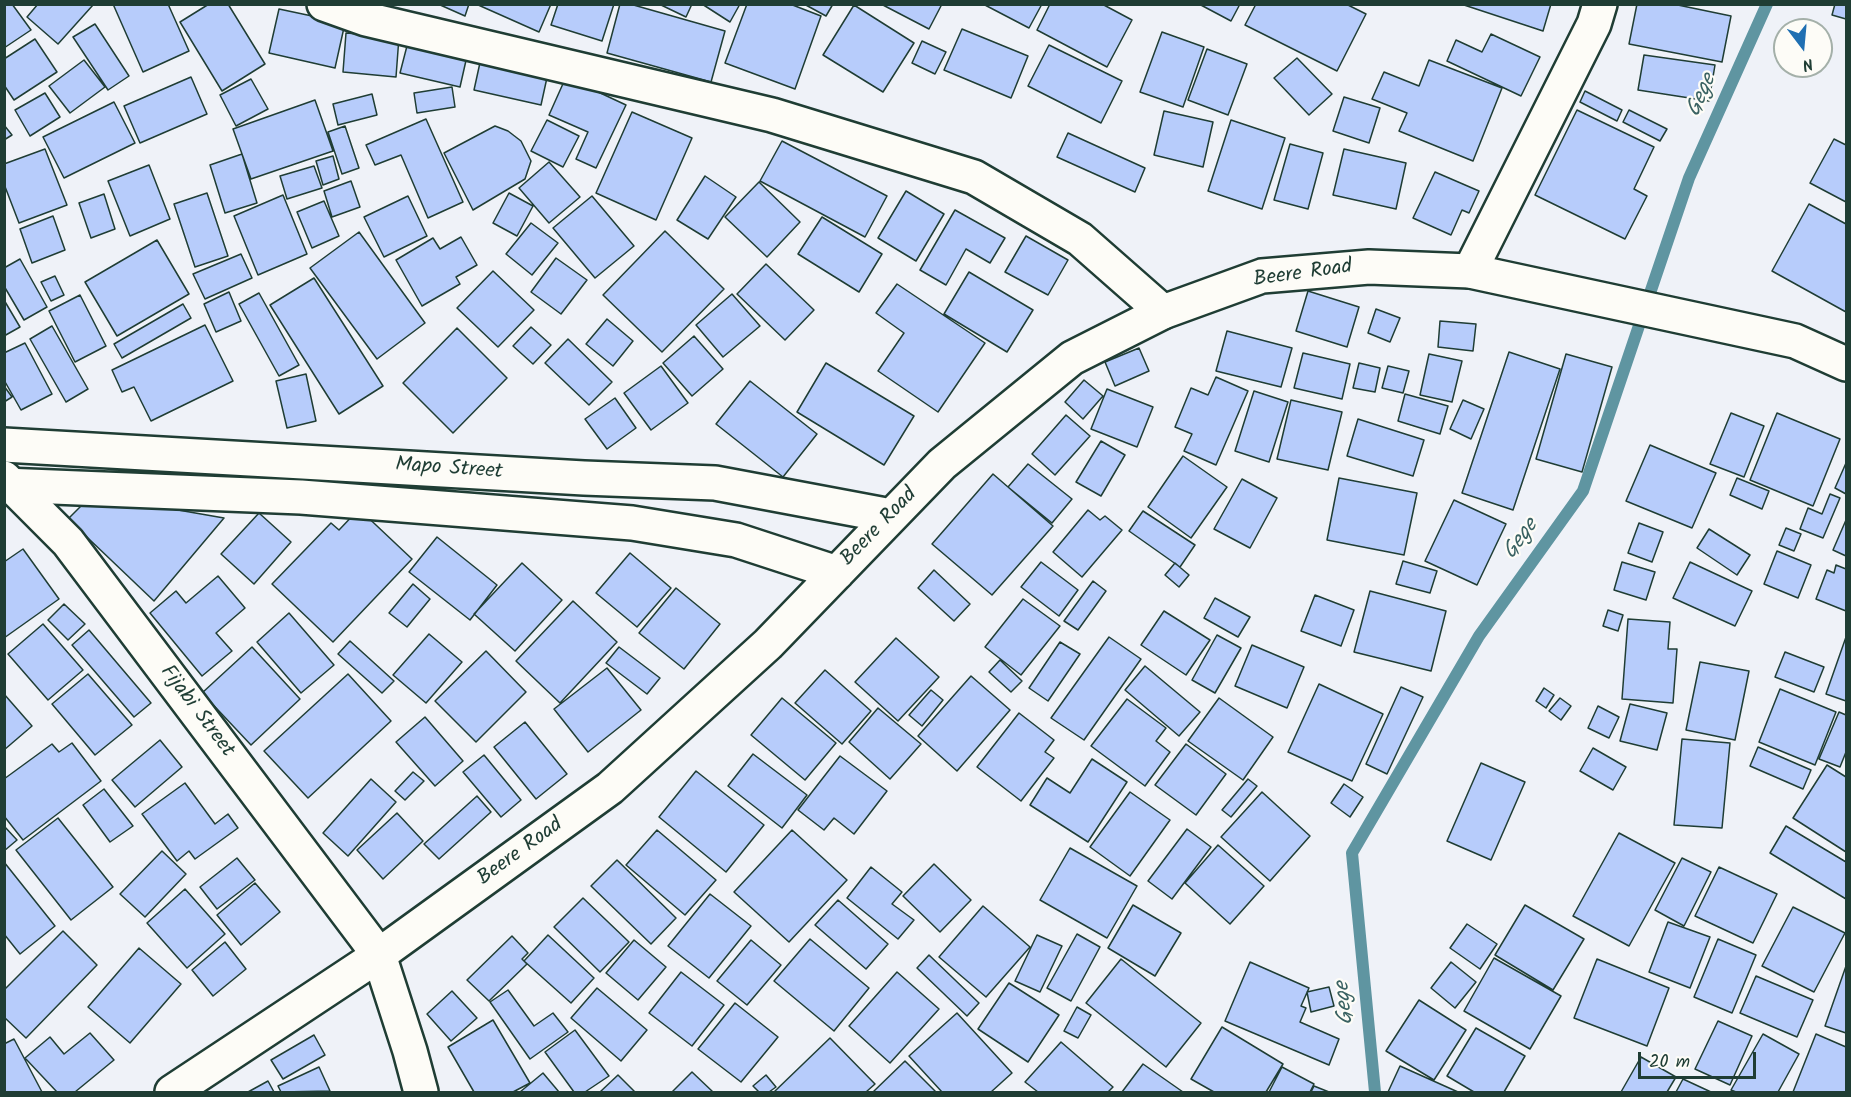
<!DOCTYPE html>
<style>
body{margin:0}
#map{position:relative;width:1851px;height:1097px;overflow:hidden;background:#eff2f8;font-family:Kalam,sans-serif}
canvas{display:block}
.frame{position:absolute;inset:0;border:6px solid #1f3d34;pointer-events:none}
.north{position:absolute;left:1773px;top:18px;width:60px;height:60px;box-sizing:border-box;background:#fdfcf7;border:2px solid #a4b0a9;border-radius:50%;rotate:164deg;font-size:16px;font-weight:700;line-height:24px;text-align:center;color:#1f3d34}
.north::after{content:'';display:block;margin:auto;width:21px;height:27px;background:#1f6fb2;clip-path:polygon(50% 0,100% 100%,50% 72%,0 100%)}
.scale{position:absolute;left:1638px;top:1052px;width:118px;height:27px;box-sizing:border-box;border:3px solid #1f3d34;border-top:0;padding-left:8px;font-size:18px;line-height:21px;white-space:nowrap;color:#1f3d34;-webkit-text-stroke:4px #fdfcf7;paint-order:stroke}
</style>
<div id="map">
<canvas width="1851" height="1097"></canvas>
<div class="frame"></div>
<div class="north">N</div>
<div class="scale">20 m</div>
</div>
<script>
const ctx = document.querySelector('canvas').getContext('2d');
ctx.lineJoin = 'round';
function stroke(path, color, width, dash) {
  ctx.strokeStyle = color;
  ctx.lineWidth = width;
  ctx.lineCap = dash ? 'butt' : 'round';
  ctx.setLineDash(dash || []);
  ctx.stroke(path);
}
function fillPath(path, color) {
  ctx.fillStyle = color;
  ctx.fill(path, 'evenodd');
}
function label(font, color, halo, rows, align = 'center') {
  ctx.font = font + ' Kalam,sans-serif';
  ctx.lineWidth = 4.5;
  ctx.setLineDash([]);
  ctx.textBaseline = 'middle';
  ctx.strokeStyle = halo;
  ctx.fillStyle = color;
  for (const [text, x, y, turn = 0] of rows) {
    ctx.save();
    ctx.translate(x, y);
    ctx.rotate((+turn || 0) * Math.PI / 180);
    ctx.textAlign = isNaN(turn) ? turn : align;
    if (halo) ctx.strokeText(text, 0, 0);
    ctx.fillText(text, 0, 0);
    ctx.restore();
  }
}
const stream = new Path2D(`
 M1375,1092L1352,853L1479,636L1583,491L1689,178L1767,4`);
const building = new Path2D(`
 M4,4H12L31,30L4,48Z
 M38,4H93V5L58,44L27,17Z
 M113,4H168L189,51L143,72Z
 M209,4H228L265,64L222,91L180,22Z
 M438,4H469L465,16Z
 M476,4H551L539,32Z
 M558,4H614L602,41L551,25Z
 M620,4H630L725,31L711,82L607,53Z
 M659,4H692L686,17Z
 M702,4H740L730,22Z
 M747,4H790L821,16L795,89L725,63Z
 M804,4H833L826,16Z
 M881,4H942L929,29Z
 M983,4H1042L1029,28Z
 M1050,4H1102L1132,20L1107,67L1037,30Z
 M1199,4H1240L1231,21Z
 M1256,4H1346L1366,14L1337,71L1245,25Z
 M1461,4H1551L1543,31Z
 M1637,4H1673L1731,16L1722,62L1629,44Z
 M1835,4H1846V19L1832,15Z
 M854,5L914,43L883,92L823,55Z
 M279,9L345,23L335,68L269,53Z
 M95,24L129,76L108,90L73,37Z
 M962,29L1028,56L1011,98L944,70Z
 M1162,32L1204,47L1183,107L1140,92Z
 M346,33L399,37L396,77L343,72Z
 M1491,34L1540,57L1521,96L1447,61L1456,40L1482,52Z
 M35,39L57,72L14,100L4,85V59Z
 M922,41L946,52L935,74L912,63Z
 M408,42L467,56L460,87L400,73Z
 M1049,45L1122,81L1101,123L1028,86Z
 M1207,49L1247,64L1228,115L1188,100Z
 M1644,55L1715,65L1709,101L1638,90Z
 M481,58L548,73L541,105L474,90Z
 M1297,58L1332,94L1309,115L1274,78Z
 M84,60L105,87L70,113L49,86Z
 M1429,60L1502,88L1473,161L1399,131L1407,113L1372,99L1384,72L1419,86Z
 M191,77L207,114L140,143L124,106Z
 M566,77L626,105L596,168L576,159L588,132L549,115Z
 M251,79L268,109L236,126L220,95Z
 M452,87L455,107L417,113L414,93Z
 M1585,91L1622,110L1617,121L1580,102Z
 M45,93L60,117L30,136L15,110Z
 M372,94L377,115L338,125L333,104Z
 M1344,97L1380,108L1369,143L1333,131Z
 M315,100L333,151L251,179L233,129Z
 M114,102L135,143L64,178L43,137Z
 M1577,110L1654,147L1634,189L1647,196L1625,239L1535,195Z
 M1629,110L1667,129L1660,141L1623,122Z
 M1164,111L1213,122L1203,167L1154,155Z
 M632,112L692,138L656,220L596,193Z
 M426,119L463,202L428,218L401,155L375,165L366,145Z
 M547,120L579,136L563,167L531,151Z
 M1231,120L1285,138L1262,209L1208,191Z
 M4,125L12,135L4,140Z
 M345,126L359,168L342,174L328,132Z
 M495,126L508,131L521,141L531,161L525,179L473,210L444,153Z
 M1068,133L1145,168L1135,192L1057,157Z
 M1834,139L1846,145V202L1810,183Z
 M782,141L887,196L865,237L760,181Z
 M1290,144L1323,153L1308,209L1274,200Z
 M45,149L67,205L19,223L4,184V164Z
 M1344,149L1406,163L1396,209L1333,195Z
 M242,154L257,203L225,213L210,165Z
 M333,156L339,179L323,185L316,161Z
 M549,162L580,197L549,223L519,188Z
 M149,165L170,219L130,236L108,181Z
 M314,166L322,188L287,199L280,176Z
 M1435,172L1479,191L1469,213L1462,210L1451,235L1413,218Z
 M705,176L736,197L708,239L677,220Z
 M351,181L360,207L332,217L324,191Z
 M759,182L800,222L767,257L725,217Z
 M906,191L944,214L916,261L878,238Z
 M207,193L228,256L195,267L174,204Z
 M509,193L533,206L517,236L493,223Z
 M104,194L115,229L91,238L79,203Z
 M283,195L307,254L258,275L234,216Z
 M408,196L427,236L384,257L364,217Z
 M592,196L634,246L595,278L553,228Z
 M324,201L339,236L312,248L297,212Z
 M1809,204L1846,224V312L1772,271Z
 M955,210L1005,238L990,263L966,249L946,285L920,270Z
 M53,216L65,250L32,263L20,229Z
 M822,217L882,254L859,292L798,254Z
 M531,223L558,243L532,275L506,254Z
 M665,231L724,289L662,352L603,295Z
 M359,232L425,323L377,359L310,268Z
 M1026,236L1068,260L1048,295L1005,272Z
 M461,237L477,265L456,277L460,284L422,306L396,260L433,238L440,249Z
 M157,240L189,294L117,336L85,282Z
 M241,254L252,278L205,299L193,274Z
 M556,258L587,280L561,314L531,292Z
 M20,259L47,307L24,320L4,286V268Z
 M766,264L814,310L785,340L737,294Z
 M493,271L534,310L498,347L457,308Z
 M969,272L1033,310L1007,352L944,314Z
 M55,276L64,295L51,301L41,282Z
 M314,278L383,386L339,414L270,305Z
 M897,284L985,343L938,412L878,371L904,333L876,313Z
 M1308,291L1359,307L1347,347L1296,331Z
 M229,292L241,321L216,332L204,304Z
 M259,293L299,365L279,376L239,304Z
 M732,294L760,326L723,357L696,325Z
 M80,295L106,346L75,362L49,311Z
 M4,300L20,327L4,336Z
 M183,304L191,318L122,358L114,344Z
 M1376,309L1400,318L1390,342L1368,333Z
 M607,319L633,341L613,366L586,344Z
 M1440,321L1476,324L1473,351L1438,347Z
 M205,325L233,381L151,421L134,387L122,392L112,370Z
 M52,326L88,389L66,402L30,339Z
 M531,327L551,345L533,364L513,346Z
 M457,328L507,378L453,433L403,383Z
 M1227,331L1292,348L1281,387L1216,371Z
 M694,336L723,369L692,396L663,363Z
 M568,339L612,382L589,405L545,363Z
 M25,343L52,394L21,410L4,380V353Z
 M1139,348L1149,371L1115,386L1105,362Z
 M1509,352L1560,369L1513,510L1462,493Z
 M1303,353L1350,364L1342,399L1294,388Z
 M1429,354L1462,361L1452,402L1420,395Z
 M1566,354L1612,367L1582,472L1536,459Z
 M826,363L914,416L884,465L797,412Z
 M1359,363L1380,368L1375,392L1353,388Z
 M661,366L688,403L651,430L624,393Z
 M1388,366L1409,371L1403,393L1382,388Z
 M306,374L316,421L287,428L276,381Z
 M1216,377L1248,391L1216,465L1184,451L1192,434L1175,427L1191,388L1208,395Z
 M1084,380L1103,396L1083,419L1065,402Z
 M750,381L817,434L783,477L716,424Z
 M4,386L12,397L4,402Z
 M1107,389L1153,407L1137,447L1091,429Z
 M1254,391L1288,402L1269,462L1235,451Z
 M1405,394L1448,406L1440,434L1398,421Z
 M615,398L636,428L607,449L585,419Z
 M1291,400L1342,412L1328,470L1277,459Z
 M1463,400L1484,409L1471,439L1450,429Z
 M1731,413L1764,426L1744,477L1710,464Z
 M1777,413L1840,439L1813,506L1750,480Z
 M1066,415L1090,436L1055,475L1032,454Z
 M1358,419L1424,440L1413,476L1347,456Z
 M1101,441L1125,455L1101,496L1076,482Z
 M1650,445L1716,473L1692,528L1626,501Z
 M1183,456L1227,487L1191,538L1148,507Z
 M1846,463V494L1835,488Z
 M1028,464L1072,499L1052,523L1008,487Z
 M993,474L1053,526L992,595L932,544Z
 M1339,478L1417,493L1404,555L1327,540Z
 M1737,478L1769,491L1762,509L1730,495Z
 M1242,479L1277,498L1250,548L1214,529Z
 M1830,494L1840,498L1823,538L1800,529L1808,508L1822,514Z
 M92,495L224,518L154,601L68,519Z
 M1454,500L1506,524L1477,585L1425,561Z
 M359,509L412,559L333,642L272,584L331,523L339,530Z
 M1088,510L1100,520L1105,516L1122,530L1082,577L1053,552Z
 M1143,511L1195,545L1180,567L1129,531Z
 M259,513L291,542L254,584L221,554Z
 M1846,520V556L1833,550Z
 M1639,523L1663,532L1652,562L1628,553Z
 M1786,528L1801,534L1794,551L1779,545Z
 M1709,529L1750,555L1737,575L1697,548Z
 M437,537L497,585L470,620L409,572Z
 M23,549L59,599L4,638V562Z
 M1777,551L1811,565L1798,598L1764,584Z
 M630,553L671,588L637,627L596,593Z
 M1403,561L1437,571L1430,593L1396,584Z
 M1041,562L1078,590L1059,616L1021,587Z
 M1622,562L1655,572L1646,600L1614,590Z
 M1690,562L1752,591L1735,626L1673,598Z
 M522,563L562,600L515,651L474,614Z
 M1175,563L1189,575L1179,587L1165,575Z
 M1836,565L1846,569V611L1816,599L1827,570L1834,573Z
 M934,570L970,604L954,621L918,588Z
 M218,576L245,608L216,633L232,651L202,676L150,613L176,591L186,603Z
 M1093,581L1106,591L1078,630L1064,621Z
 M413,584L430,599L407,627L389,613Z
 M676,588L720,624L684,669L639,633Z
 M1370,591L1446,611L1431,671L1354,652Z
 M1315,595L1354,610L1341,646L1301,631Z
 M1215,598L1250,617L1238,637L1204,618Z
 M1023,599L1060,626L1021,675L985,647Z
 M573,601L617,642L560,703L516,661Z
 M64,604L85,624L68,640L48,620Z
 M1608,610L1623,615L1618,631L1603,626Z
 M1164,611L1210,640L1186,675L1141,645Z
 M289,613L334,665L301,693L257,642Z
 M1628,619L1670,622L1668,649H1677L1673,703L1622,699Z
 M43,624L83,670L48,700L8,654Z
 M89,630L151,703L134,717L72,645Z
 M429,634L462,662L426,703L393,675Z
 M1217,635L1241,648L1215,693L1192,680Z
 M1109,637L1141,659L1084,740L1051,718Z
 M1846,637V701L1826,694Z
 M896,638L939,677L898,721L855,682Z
 M350,641L394,681L382,693L338,654Z
 M1060,642L1080,654L1048,701L1029,688Z
 M1252,645L1304,667L1287,708L1235,686Z
 M252,647L300,699L251,745L202,693Z
 M619,647L660,678L647,694L606,663Z
 M486,651L526,692L476,742L435,701Z
 M1785,652L1824,667L1814,692L1775,677Z
 M1000,660L1022,681L1011,692L989,672Z
 M1700,662L1749,671L1735,740L1686,730Z
 M1145,666L1200,712L1179,736L1125,690Z
 M607,668L641,710L588,752L554,709Z
 M825,670L871,711L842,744L795,703Z
 M88,674L132,725L95,755L52,704Z
 M348,674L391,721L308,798L264,751Z
 M971,676L1010,710L957,771L918,736Z
 M1319,684L1383,714L1352,781L1288,752Z
 M1401,687L1423,697L1387,774L1366,764Z
 M1544,688L1554,695L1546,708L1536,701Z
 M1780,689L1836,712L1815,765L1759,742Z
 M931,690L943,700L922,726L909,715Z
 M4,694L32,726L4,750Z
 M782,698L836,743L805,780L751,735Z
 M1219,698L1273,737L1243,780L1188,741Z
 M1560,698L1571,706L1561,720L1549,711Z
 M1127,699L1166,728L1156,741L1170,752L1145,786L1091,746Z
 M1630,704L1667,713L1657,750L1620,741Z
 M1598,706L1619,717L1609,738L1588,728Z
 M878,708L921,744L890,779L849,742Z
 M1839,712L1846,715V752L1840,767L1819,759Z
 M1019,713L1054,740L1045,752L1054,758L1021,801L977,767Z
 M425,717L463,761L435,786L396,742Z
 M525,722L567,774L536,799L494,747Z
 M1682,739L1730,743L1722,828L1674,825Z
 M160,740L182,767L135,807L112,780Z
 M72,743L101,781L23,840L4,816V779L52,744L59,752Z
 M1186,744L1226,774L1196,815L1155,785Z
 M1758,747L1811,770L1803,789L1750,766Z
 M1593,748L1626,767L1613,790L1580,771Z
 M753,754L807,795L782,828L728,786Z
 M484,755L521,800L501,817L463,772Z
 M840,756L887,791L854,834L834,818L824,830L798,810Z
 M1092,759L1127,782L1088,842L1030,805L1047,778L1070,793Z
 M1481,763L1525,782L1491,860L1447,841Z
 M1827,765L1846,777V852L1793,818Z
 M696,771L764,825L726,872L659,817Z
 M413,772L424,781L405,800L395,791Z
 M371,779L396,802L348,856L323,833Z
 M1248,779L1257,786L1231,817L1222,810Z
 M185,783L215,824L228,814L238,828L195,859L189,851L177,861L142,814Z
 M1344,784L1363,797L1350,817L1331,803Z
 M104,789L133,826L110,842L83,805Z
 M1130,792L1170,820L1130,876L1090,847Z
 M1262,792L1310,836L1270,881L1221,837Z
 M477,796L491,812L439,859L424,844Z
 M397,813L423,841L383,879L357,850Z
 M58,818L113,887L71,920L16,850Z
 M4,826L17,840L4,851Z
 M1786,826L1846,862V899L1770,853Z
 M1187,829L1211,847L1172,899L1148,881Z
 M657,830L716,880L685,915L626,865Z
 M792,830L847,880L789,942L734,892Z
 M1619,833L1675,863L1629,946L1573,916Z
 M1218,845L1264,886L1230,924L1185,883Z
 M1070,848L1137,886L1107,938L1040,900Z
 M162,851L186,874L145,917L120,894Z
 M237,858L255,880L217,909L200,887Z
 M1682,858L1711,872L1684,926L1655,910Z
 M617,860L676,918L651,944L591,886Z
 M4,862L55,926L20,954L4,934Z
 M934,864L971,900L940,932L903,896Z
 M871,867L902,892L892,904L914,920L898,939L847,898Z
 M1719,867L1777,894L1753,943L1695,916Z
 M255,883L280,912L241,945L217,915Z
 M185,889L225,934L187,968L147,923Z
 M710,894L751,926L709,978L668,946Z
 M583,898L629,942L600,972L554,927Z
 M838,900L888,944L866,969L815,925Z
 M1133,905L1181,933L1155,976L1108,948Z
 M1525,905L1584,939L1553,990L1495,955Z
 M983,906L1030,947L986,997L939,957Z
 M1793,907L1845,933L1814,992L1762,966Z
 M1668,922L1710,937L1690,988L1649,972Z
 M1467,924L1497,944L1480,969L1450,948Z
 M63,931L97,965L26,1038L4,1017V990Z
 M1077,934L1100,947L1071,1001L1047,988Z
 M548,935L594,978L571,1003L524,961Z
 M1037,935L1062,946L1040,992L1015,981Z
 M512,936L528,953L522,959L527,964L489,1001L467,980Z
 M810,939L869,988L834,1031L774,981Z
 M1718,939L1756,955L1732,1013L1694,997Z
 M634,940L666,967L638,1000L606,973Z
 M751,940L781,965L747,1005L717,981Z
 M225,942L246,969L213,996L192,970Z
 M139,948L181,984L130,1043L88,1007Z
 M929,955L979,1003L967,1016L917,968Z
 M1494,958L1561,996L1530,1049L1464,1011Z
 M1121,959L1201,1023L1166,1067L1086,1003Z
 M1597,959L1669,988L1647,1046L1574,1018Z
 M1250,962L1309,988L1301,1006L1306,1008L1300,1022L1339,1039L1329,1065L1225,1021Z
 M1451,962L1476,982L1455,1008L1431,988Z
 M1846,966V1033L1825,1026Z
 M681,972L724,1005L692,1046L649,1013Z
 M897,972L939,1009L890,1063L849,1026Z
 M1756,976L1813,1000L1797,1037L1740,1013Z
 M1009,983L1059,1015L1028,1062L978,1029Z
 M1329,987L1334,1006L1311,1012L1307,992Z
 M597,988L647,1030L621,1061L571,1018Z
 M508,990L534,1026L553,1013L568,1032L530,1059L490,1002Z
 M452,991L477,1018L451,1041L427,1014Z
 M1419,1000L1466,1030L1434,1080L1386,1051Z
 M735,1003L778,1037L741,1082L698,1049Z
 M1077,1007L1091,1015L1078,1038L1064,1031Z
 M957,1013L1012,1073L991,1092H942L909,1056Z
 M493,1020L530,1083L513,1092H474L448,1047Z
 M1718,1021L1752,1036L1730,1085L1695,1069Z
 M1222,1027L1283,1064L1266,1092H1214L1191,1079Z
 M1476,1028L1525,1056L1504,1092H1474L1447,1076Z
 M575,1030L609,1076L585,1092H574L545,1052Z
 M90,1033L114,1060L75,1092H57L25,1058L50,1037L64,1054Z
 M1763,1034L1799,1054L1778,1092H1736L1731,1090Z
 M1816,1034L1846,1047V1092H1793Z
 M314,1035L325,1055L283,1079L271,1060Z
 M830,1038L875,1084L866,1092H774Z
 M14,1039L42,1092H4V1044Z
 M1061,1042L1113,1087L1108,1092H1038L1025,1082Z
 M1641,1057L1676,1077L1667,1092H1621Z
 M905,1061L936,1092H873Z
 M1143,1064L1183,1092H1122Z
 M1400,1066L1458,1092H1388Z
 M319,1067L330,1091L281,1092L278,1086Z
 M1282,1067L1314,1084L1310,1092H1269Z
 M692,1072L713,1092H672Z
 M543,1073L559,1092H520Z
 M618,1075L635,1092H600Z
 M766,1075L776,1087L769,1092H759L753,1086Z
 M1683,1079L1711,1092H1676Z
 M268,1081L274,1092H248Z
 M1314,1086L1329,1092H1311Z`);
const minor = new Path2D(`
 M324,4L366,19L772,115L974,177L1080,239L1163,312
 M1470,271L1594,24L1600,4
 M4,478L68,542L379,955L410,1051L421,1092`);
const major = new Path2D(`
 M4,445L584,478L715,483L891,516
 M4,485L301,497L632,523L736,540L837,573
 M172,1092L379,955L610,788L768,644L942,464L1072,358L1163,312L1262,276L1369,267L1470,271L1795,341L1846,364`);
const streetNames = [
 ["Beere Road",1303,275,-8],
 ["Mapo Street",449,470,4],
 ["Beere Road",880,528,-46],
 ["Fijabi Street",196,712,53],
 ["Beere Road",521,853,-36]
];
const waterNames = [
 ["Gege",1703,96,-66],
 ["Gege",1522,540,-54],
 ["Gege",1346,1003,-96]
];
stroke(stream, '#5f95a1', 12);
fillPath(building, '#b7ccfb');
stroke(building, '#1f3d34', 1.5);
stroke(minor, '#1f3d34', 38);
stroke(major, '#1f3d34', 38);
stroke(minor, '#fdfcf7', 33);
stroke(major, '#fdfcf7', 33);
label('21px', '#1f3d34', '#fdfcf7', streetNames);
label('italic 22px', '#3a6262', '#fdfcf7', waterNames);
</script>
